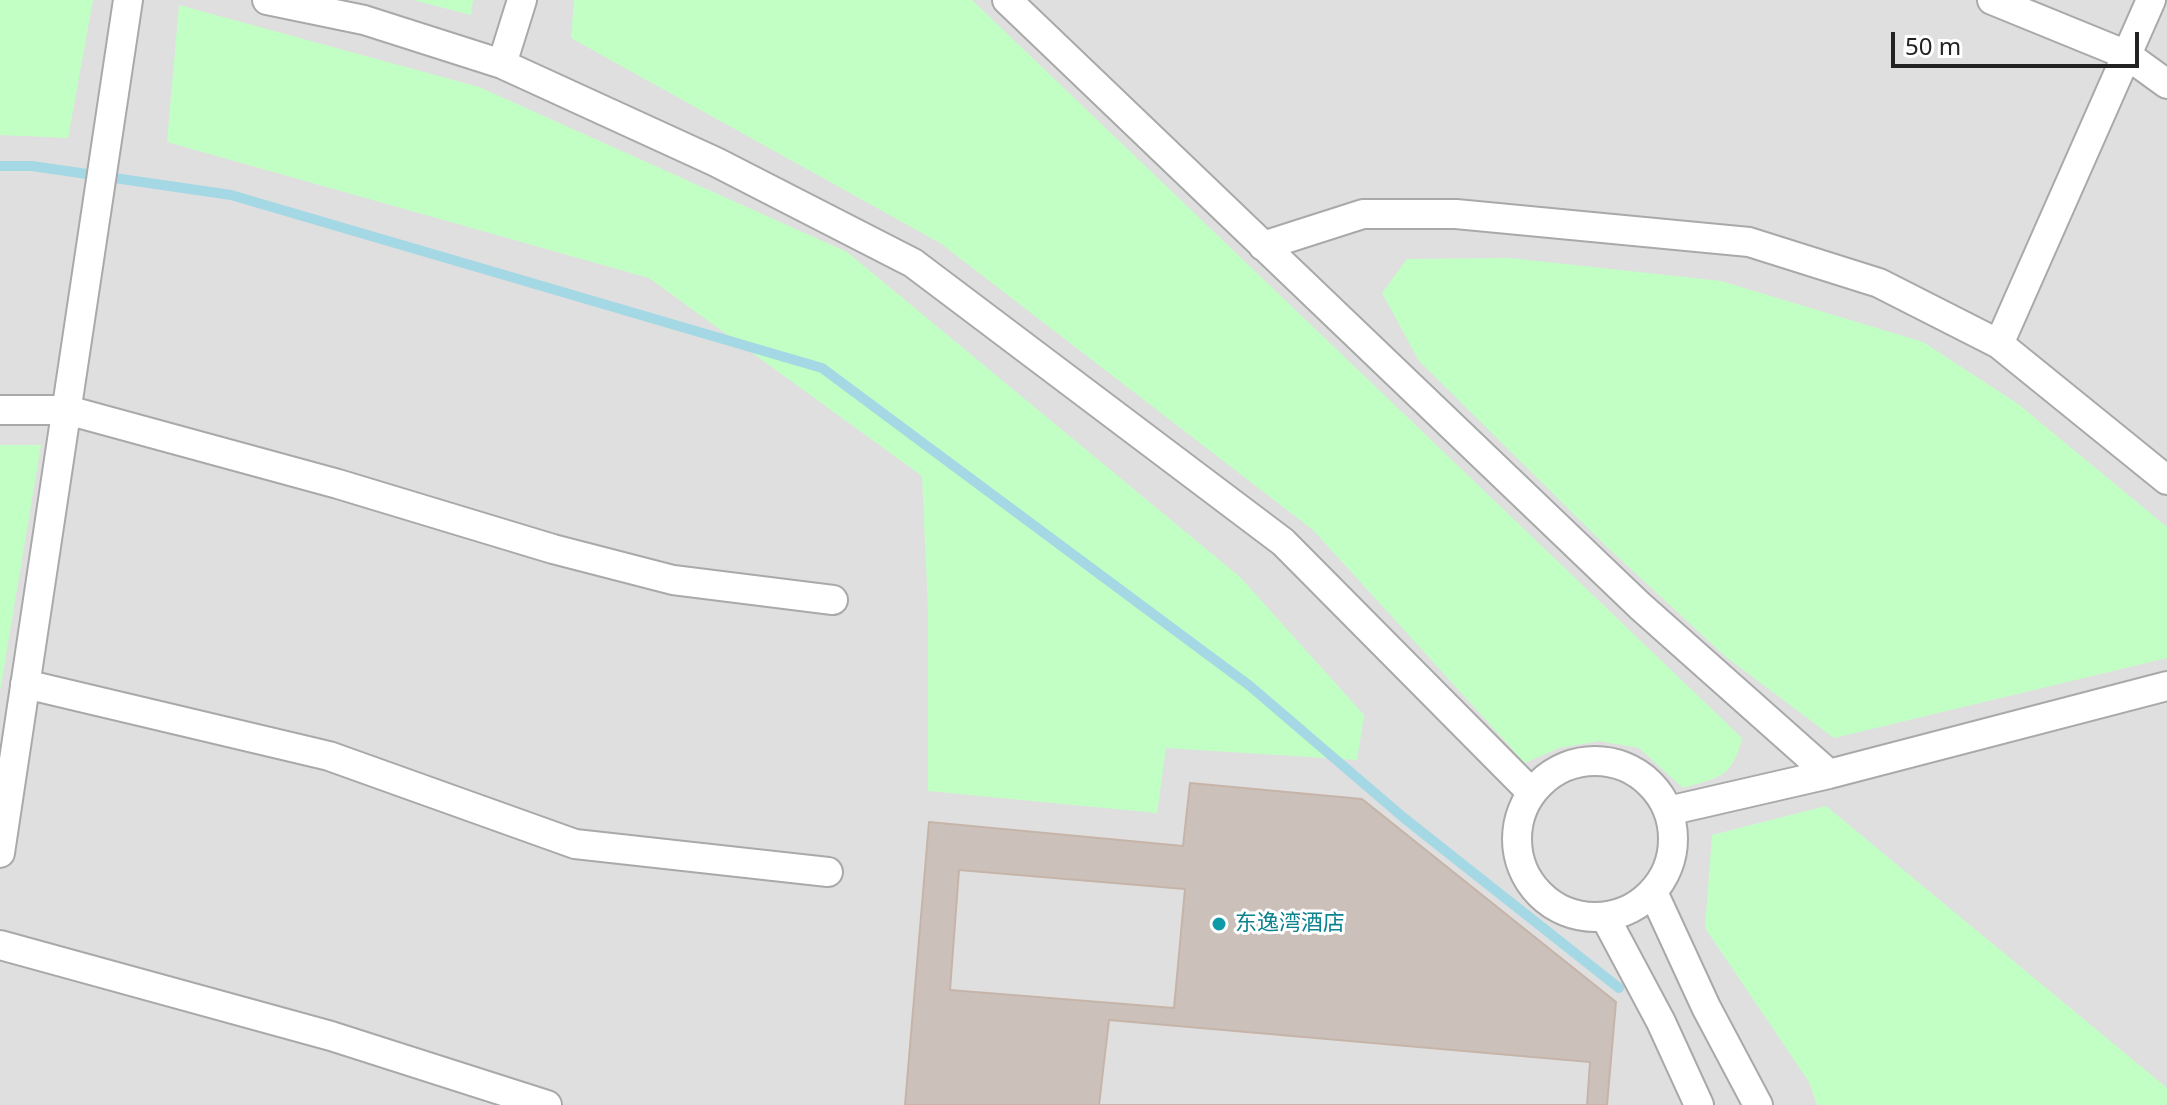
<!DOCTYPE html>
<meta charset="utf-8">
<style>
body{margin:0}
#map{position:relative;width:2167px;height:1105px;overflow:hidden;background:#f3efe8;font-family:"Noto Sans",sans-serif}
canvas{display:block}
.scale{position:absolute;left:1891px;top:32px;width:248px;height:36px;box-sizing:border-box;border:4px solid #222;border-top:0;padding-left:10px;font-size:24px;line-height:28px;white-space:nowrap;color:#222;-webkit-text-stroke:6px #fff;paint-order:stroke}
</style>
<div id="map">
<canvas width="2167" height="1105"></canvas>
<div class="scale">50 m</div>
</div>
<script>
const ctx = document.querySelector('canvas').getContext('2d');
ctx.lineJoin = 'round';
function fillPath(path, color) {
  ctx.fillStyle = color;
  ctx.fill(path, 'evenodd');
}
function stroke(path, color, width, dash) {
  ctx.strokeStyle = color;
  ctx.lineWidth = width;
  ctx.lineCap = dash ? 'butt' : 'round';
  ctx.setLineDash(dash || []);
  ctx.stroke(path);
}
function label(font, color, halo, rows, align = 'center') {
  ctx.font = font + ' "Noto Sans","Noto Sans SC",sans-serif';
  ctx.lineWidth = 6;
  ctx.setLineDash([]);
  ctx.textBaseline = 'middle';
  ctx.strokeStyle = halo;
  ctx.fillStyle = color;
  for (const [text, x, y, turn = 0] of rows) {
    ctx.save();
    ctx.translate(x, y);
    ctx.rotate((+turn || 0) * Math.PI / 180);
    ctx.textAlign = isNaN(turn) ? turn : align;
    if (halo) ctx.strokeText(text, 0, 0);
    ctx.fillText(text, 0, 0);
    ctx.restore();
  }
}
const residential = new Path2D(`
 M0,0H2167V1105H0Z`);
const park = new Path2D(`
 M0,0H93L68,138L0,135Z
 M413,0H473L471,15Z
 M574,0H972L1742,738C1732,778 1720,777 1683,788L1639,748L1599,741L1559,748L1525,763L1313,530L940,243L571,38Z
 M179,5L479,87L847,252L1240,577L1364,715L1357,760L1166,748L1157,813L928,791V609L922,476L649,278L167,142Z
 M1510,258L1721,281L1923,342L2018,404L2167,527V658L1834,738L1726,657L1606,546L1419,361L1382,293L1407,259Z
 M0,445H41L0,691Z
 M1826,806L2167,1088V1105H1817L1809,1082L1705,928L1712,835Z`);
const stream = new Path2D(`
 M0,166H32L231,195L822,368L1250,686L1404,818L1619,988`);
const building = new Path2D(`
 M1190,783L1362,799L1616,1002L1607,1105H905L929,822L1183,846Z
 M959,870L1185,889L1174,1008L950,990Z
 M1109,1020L1590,1062L1587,1105H1099Z`);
const minor = new Path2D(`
 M267,0L364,20L502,64L716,162L913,263L1283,542L1531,792
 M1007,0L1640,606L1829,774
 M1992,0L2127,55L2167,84
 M502,64L522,0
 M1263,246L1363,214H1456L1749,242L1879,283L1999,344L2167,480
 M1999,344L2151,0
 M0,410H67L338,484L553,549L673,580L833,600
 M25,684L329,756L575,844L828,872
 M1517 839a78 78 0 1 1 156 0a78 78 0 1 1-156 0Z
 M1668,811L1829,774L2167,686
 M0,853L128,0
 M1653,892L1706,1007L1758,1105
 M1605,917L1661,1022L1699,1105
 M0,945L331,1036L547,1105`);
const markers = [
 [1219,924,8,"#0f9aa8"]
];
const cultureNames = [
 ["东逸湾酒店",1235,924]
];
fillPath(residential, '#e0dfdf');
fillPath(park, '#c2ffc5');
stroke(stream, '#a4d8e4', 10);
fillPath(building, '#cbc1ba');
stroke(building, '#c6b4a8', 2);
stroke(minor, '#a9a9a9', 32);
stroke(minor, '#fff', 28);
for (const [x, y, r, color] of markers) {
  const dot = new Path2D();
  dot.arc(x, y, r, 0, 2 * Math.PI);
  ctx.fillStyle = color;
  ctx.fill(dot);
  stroke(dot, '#fff', 3);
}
label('22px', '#0d838f', '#fff', cultureNames, 'left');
</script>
